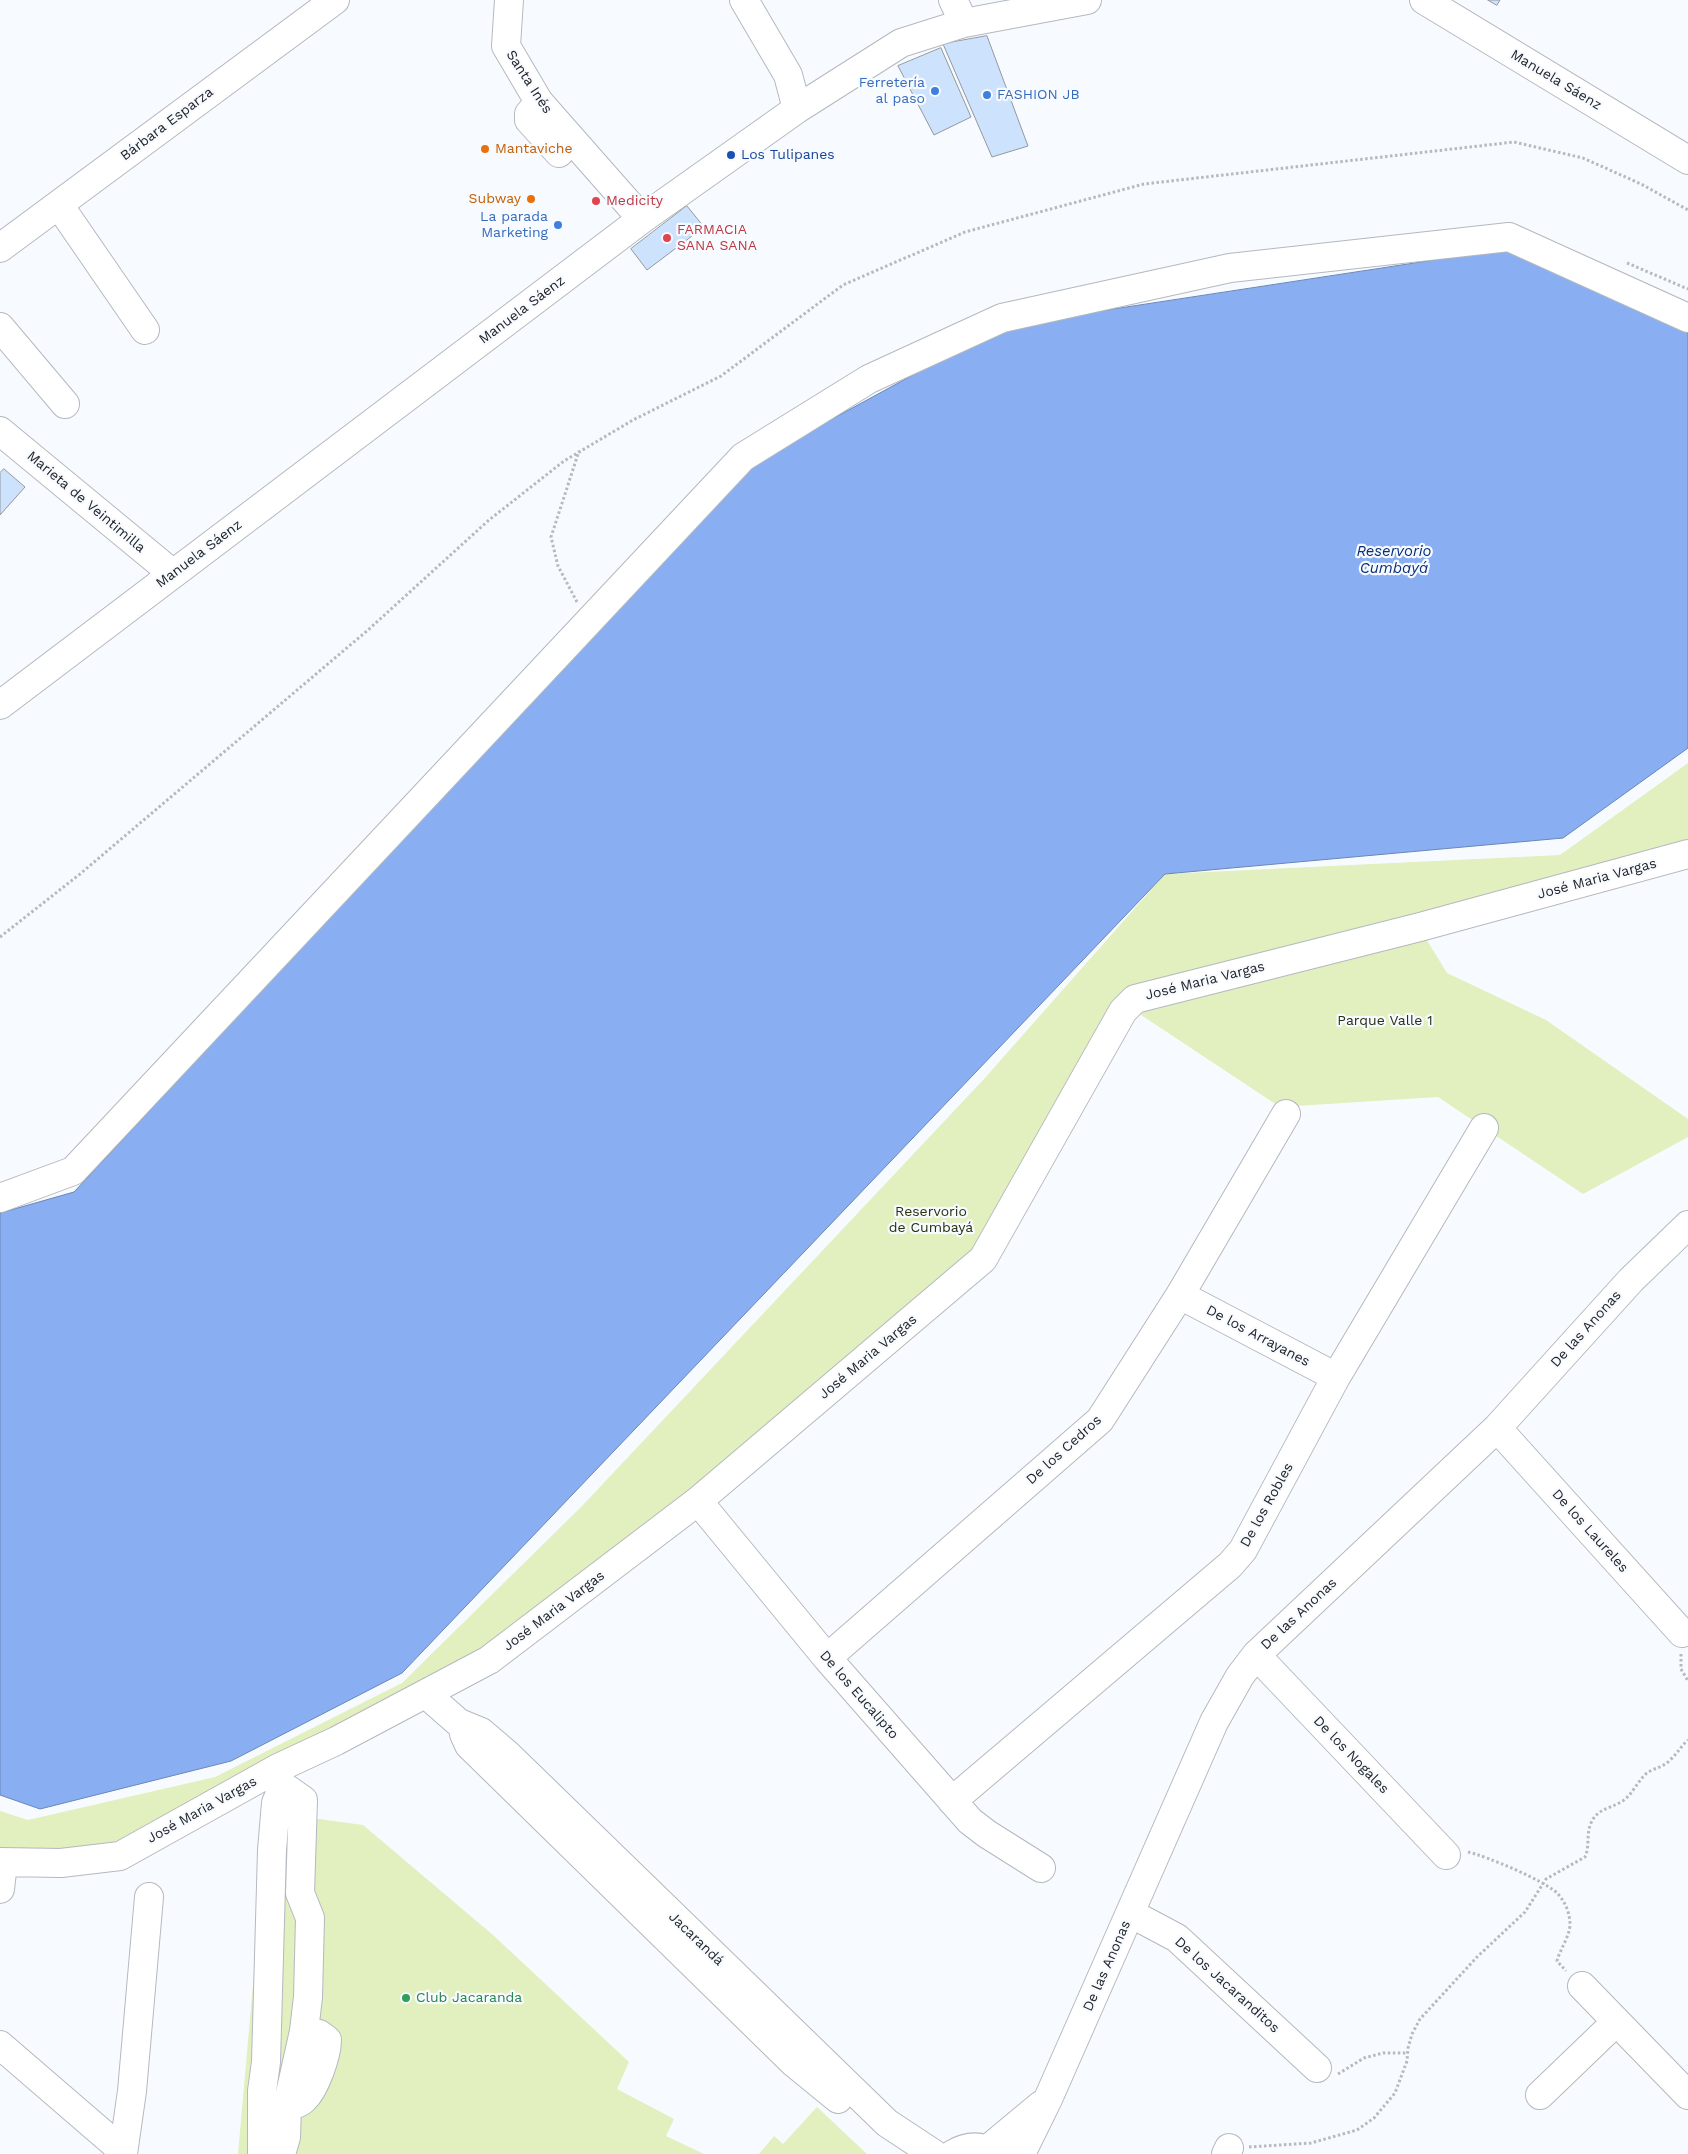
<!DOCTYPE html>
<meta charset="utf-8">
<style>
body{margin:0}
canvas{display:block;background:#f7fbff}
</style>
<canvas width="1688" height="2154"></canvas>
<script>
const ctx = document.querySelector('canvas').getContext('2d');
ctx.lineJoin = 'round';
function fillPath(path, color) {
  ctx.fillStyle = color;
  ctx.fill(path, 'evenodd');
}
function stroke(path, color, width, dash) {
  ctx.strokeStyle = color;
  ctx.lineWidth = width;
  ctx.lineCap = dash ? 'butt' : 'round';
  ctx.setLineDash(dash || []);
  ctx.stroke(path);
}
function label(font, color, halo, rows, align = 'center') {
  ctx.font = font + ' "Work Sans",sans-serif';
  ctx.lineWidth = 4.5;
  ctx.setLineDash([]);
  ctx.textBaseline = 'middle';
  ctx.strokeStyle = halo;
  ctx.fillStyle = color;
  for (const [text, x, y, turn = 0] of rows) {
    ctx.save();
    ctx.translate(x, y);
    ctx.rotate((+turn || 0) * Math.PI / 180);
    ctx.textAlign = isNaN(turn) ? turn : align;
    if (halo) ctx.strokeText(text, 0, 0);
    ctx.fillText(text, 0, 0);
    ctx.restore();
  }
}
const green = new Path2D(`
 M1688,763V842L1125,992L977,1257L575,1612L371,1731L109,1849L0,1858V1811L28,1820L215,1777L402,1683L582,1506L984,1079L1165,874L1560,855Z
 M1420,929L1447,973L1546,1020L1688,1119V1137L1583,1194L1438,1097L1280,1107L1132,1009Z
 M289,1815L363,1825L493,1935L629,2062L617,2089L674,2119L666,2136L704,2154H238L267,1827Z
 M817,2107L867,2154H759L774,2136L783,2144Z`);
const water = new Path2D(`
 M1514,248L1688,331V748L1563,838L1165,874L402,1673L231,1761L40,1809L0,1795V1213L74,1192L753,462L1003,326Z`);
const building = new Path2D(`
 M1488,0H1500L1497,5Z
 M987,36L1028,146L992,157L943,44Z
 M941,48L971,117L934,135L898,66Z
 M687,206L704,227L647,270L631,249Z
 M4,469L25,487L0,515V473Z`);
const path = new Path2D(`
 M1627,263L1688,289
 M577,602L558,566L551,537L579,451
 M0,937L80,874L368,630L489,520L564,461L633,420L721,376L843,285L965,232L1144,184L1514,142L1583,158L1641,184L1688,210
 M1681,1654V1669L1688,1681
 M1468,1852C1486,1856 1546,1881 1558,1894C1566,1903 1570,1914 1570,1925C1569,1938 1560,1949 1557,1961L1566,1971
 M1338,2074L1364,2058L1383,2053H1407
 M1249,2147L1311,2143L1357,2130L1374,2118L1395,2093L1407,2061L1408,2048L1412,2034L1420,2019L1477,1957L1525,1912L1546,1879L1585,1857C1590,1846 1586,1834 1591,1823C1597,1809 1609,1809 1621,1802C1633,1795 1637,1781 1647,1773C1654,1768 1664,1767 1670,1760C1677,1754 1681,1746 1688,1740`);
const minor = new Path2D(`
 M509,0L506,46L539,102L642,219
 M744,0L788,75L797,109
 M953,0L964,23
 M1424,0L1688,160
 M539,102L529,114V120L559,153
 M59,205L145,330
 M0,248L335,0
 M0,327L65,404
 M0,431L172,573
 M0,705L642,219L797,109L901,43L964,23L1087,0
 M0,1198L73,1171L743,457L869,379L1002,318L1230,268L1509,237L1688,318
 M1180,1295L1336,1377
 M1497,1428L1682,1633
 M698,1501L827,1658L970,1821L987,1834L1041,1868
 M1256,1655L1446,1855
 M827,1658L1100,1420L1180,1295L1286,1114
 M427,1695L459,1723L481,1732L509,1756L887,2123L934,2154
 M464,1734L469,1745L794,2063L838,2099
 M952,1801L1230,1565L1243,1550L1336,1377L1484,1128
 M0,1862L61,1863L120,1856L278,1768L336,1741L489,1660L698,1501L983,1259L1123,1011L1135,999L1420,927L1688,854
 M0,1889L3,1863
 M1130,1913L1177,1938L1317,2068
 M1582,1986L1688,2095
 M0,2045L123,2151
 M1540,2095L1616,2022
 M282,2106C289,2107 299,2104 304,2099C315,2089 327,2055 327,2040L319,2034L304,2031
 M988,2149L1041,2105
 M123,2154L132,2091L149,1897
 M262,2154V2091L266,2062L272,1850L276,1803L283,1786L303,1800L300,1893L310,1918L308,1997L304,2031L287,2107L286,2137L281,2154
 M953,2154C968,2145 981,2145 996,2154
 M1021,2154L1048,2099L1214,1722L1240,1676L1256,1655L1497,1428L1631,1280L1688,1225
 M1226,2154L1229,2148`);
const markers = [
 [935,91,5,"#3f7fe0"],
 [987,95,5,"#3f7fe0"],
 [485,149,5,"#e8710a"],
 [731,155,5,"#1a4fb4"],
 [531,199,5,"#e8710a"],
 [596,201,5,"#e0444e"],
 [558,225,5,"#3f7fe0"],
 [667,238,5,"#e0444e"],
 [406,1998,5,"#2e9e5b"]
];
const streetNames = [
 ["Manuela Sáenz",1556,80,31],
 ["Santa Inés",529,82,57],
 ["Bárbara Esparza",167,124,-37],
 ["Manuela Sáenz",522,310,-37],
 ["Marieta de Veintimilla",86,502,40],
 ["Manuela Sáenz",199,554,-37],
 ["José Maria Vargas",1597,879,-15],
 ["José Maria Vargas",1205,981,-14],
 ["De las Anonas",1586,1329,-48],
 ["De los Arrayanes",1258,1336,28],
 ["José Maria Vargas",868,1357,-40],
 ["De los Cedros",1064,1450,-42],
 ["De los Robles",1267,1505,-61],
 ["De los Laureles",1590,1531,48],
 ["José Maria Vargas",554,1611,-37],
 ["De las Anonas",1299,1614,-43],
 ["De los Eucalipto",859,1695,49],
 ["De los Nogales",1351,1755,46],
 ["José Maria Vargas",202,1810,-29],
 ["Jacarandá",696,1939,44],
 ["De las Anonas",1107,1966,-66],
 ["De los Jacaranditos",1227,1985,42]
];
const shopNames = [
 ["Ferretería",925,83],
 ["al paso",925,99],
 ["FASHION JB",997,95,"left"],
 ["La parada",548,217],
 ["Marketing",548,233]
];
const foodNames = [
 ["Mantaviche",495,149],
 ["Subway",521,199,"right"]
];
const transitNames = [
 ["Los Tulipanes",741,155]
];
const healthNames = [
 ["Medicity",606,201],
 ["FARMACIA",677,230],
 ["SANA SANA",677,246]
];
const parkNames = [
 ["Parque Valle 1",1385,1021],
 ["Reservorio",931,1212],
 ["de Cumbayá",931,1228]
];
const leisureNames = [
 ["Club Jacaranda",416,1998]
];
const waterNames = [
 ["Reservorio",1394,552],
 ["Cumbayá",1394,569]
];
fillPath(green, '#e2efbe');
fillPath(water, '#89aff2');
stroke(water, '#6a86b5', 1);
fillPath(building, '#cde2fc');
stroke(building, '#93989e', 1);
stroke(minor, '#b4b9bf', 30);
stroke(path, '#b6babd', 3, [2.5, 2.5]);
stroke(minor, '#fff', 28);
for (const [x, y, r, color] of markers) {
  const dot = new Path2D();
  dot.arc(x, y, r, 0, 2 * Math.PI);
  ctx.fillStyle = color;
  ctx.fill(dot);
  stroke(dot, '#f7fbff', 2);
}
label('14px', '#232528', '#f7fbff', streetNames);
label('14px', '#366cbe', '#f7fbff', shopNames, 'right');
label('14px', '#c56008', '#f7fbff', foodNames, 'left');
label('14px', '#164399', '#f7fbff', transitNames, 'left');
label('14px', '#be3a42', '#f7fbff', healthNames, 'left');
label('14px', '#29310f', '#f7fbff', parkNames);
label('14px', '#27864d', '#f7fbff', leisureNames, 'left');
label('italic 15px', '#062d78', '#f7fbff', waterNames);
</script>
